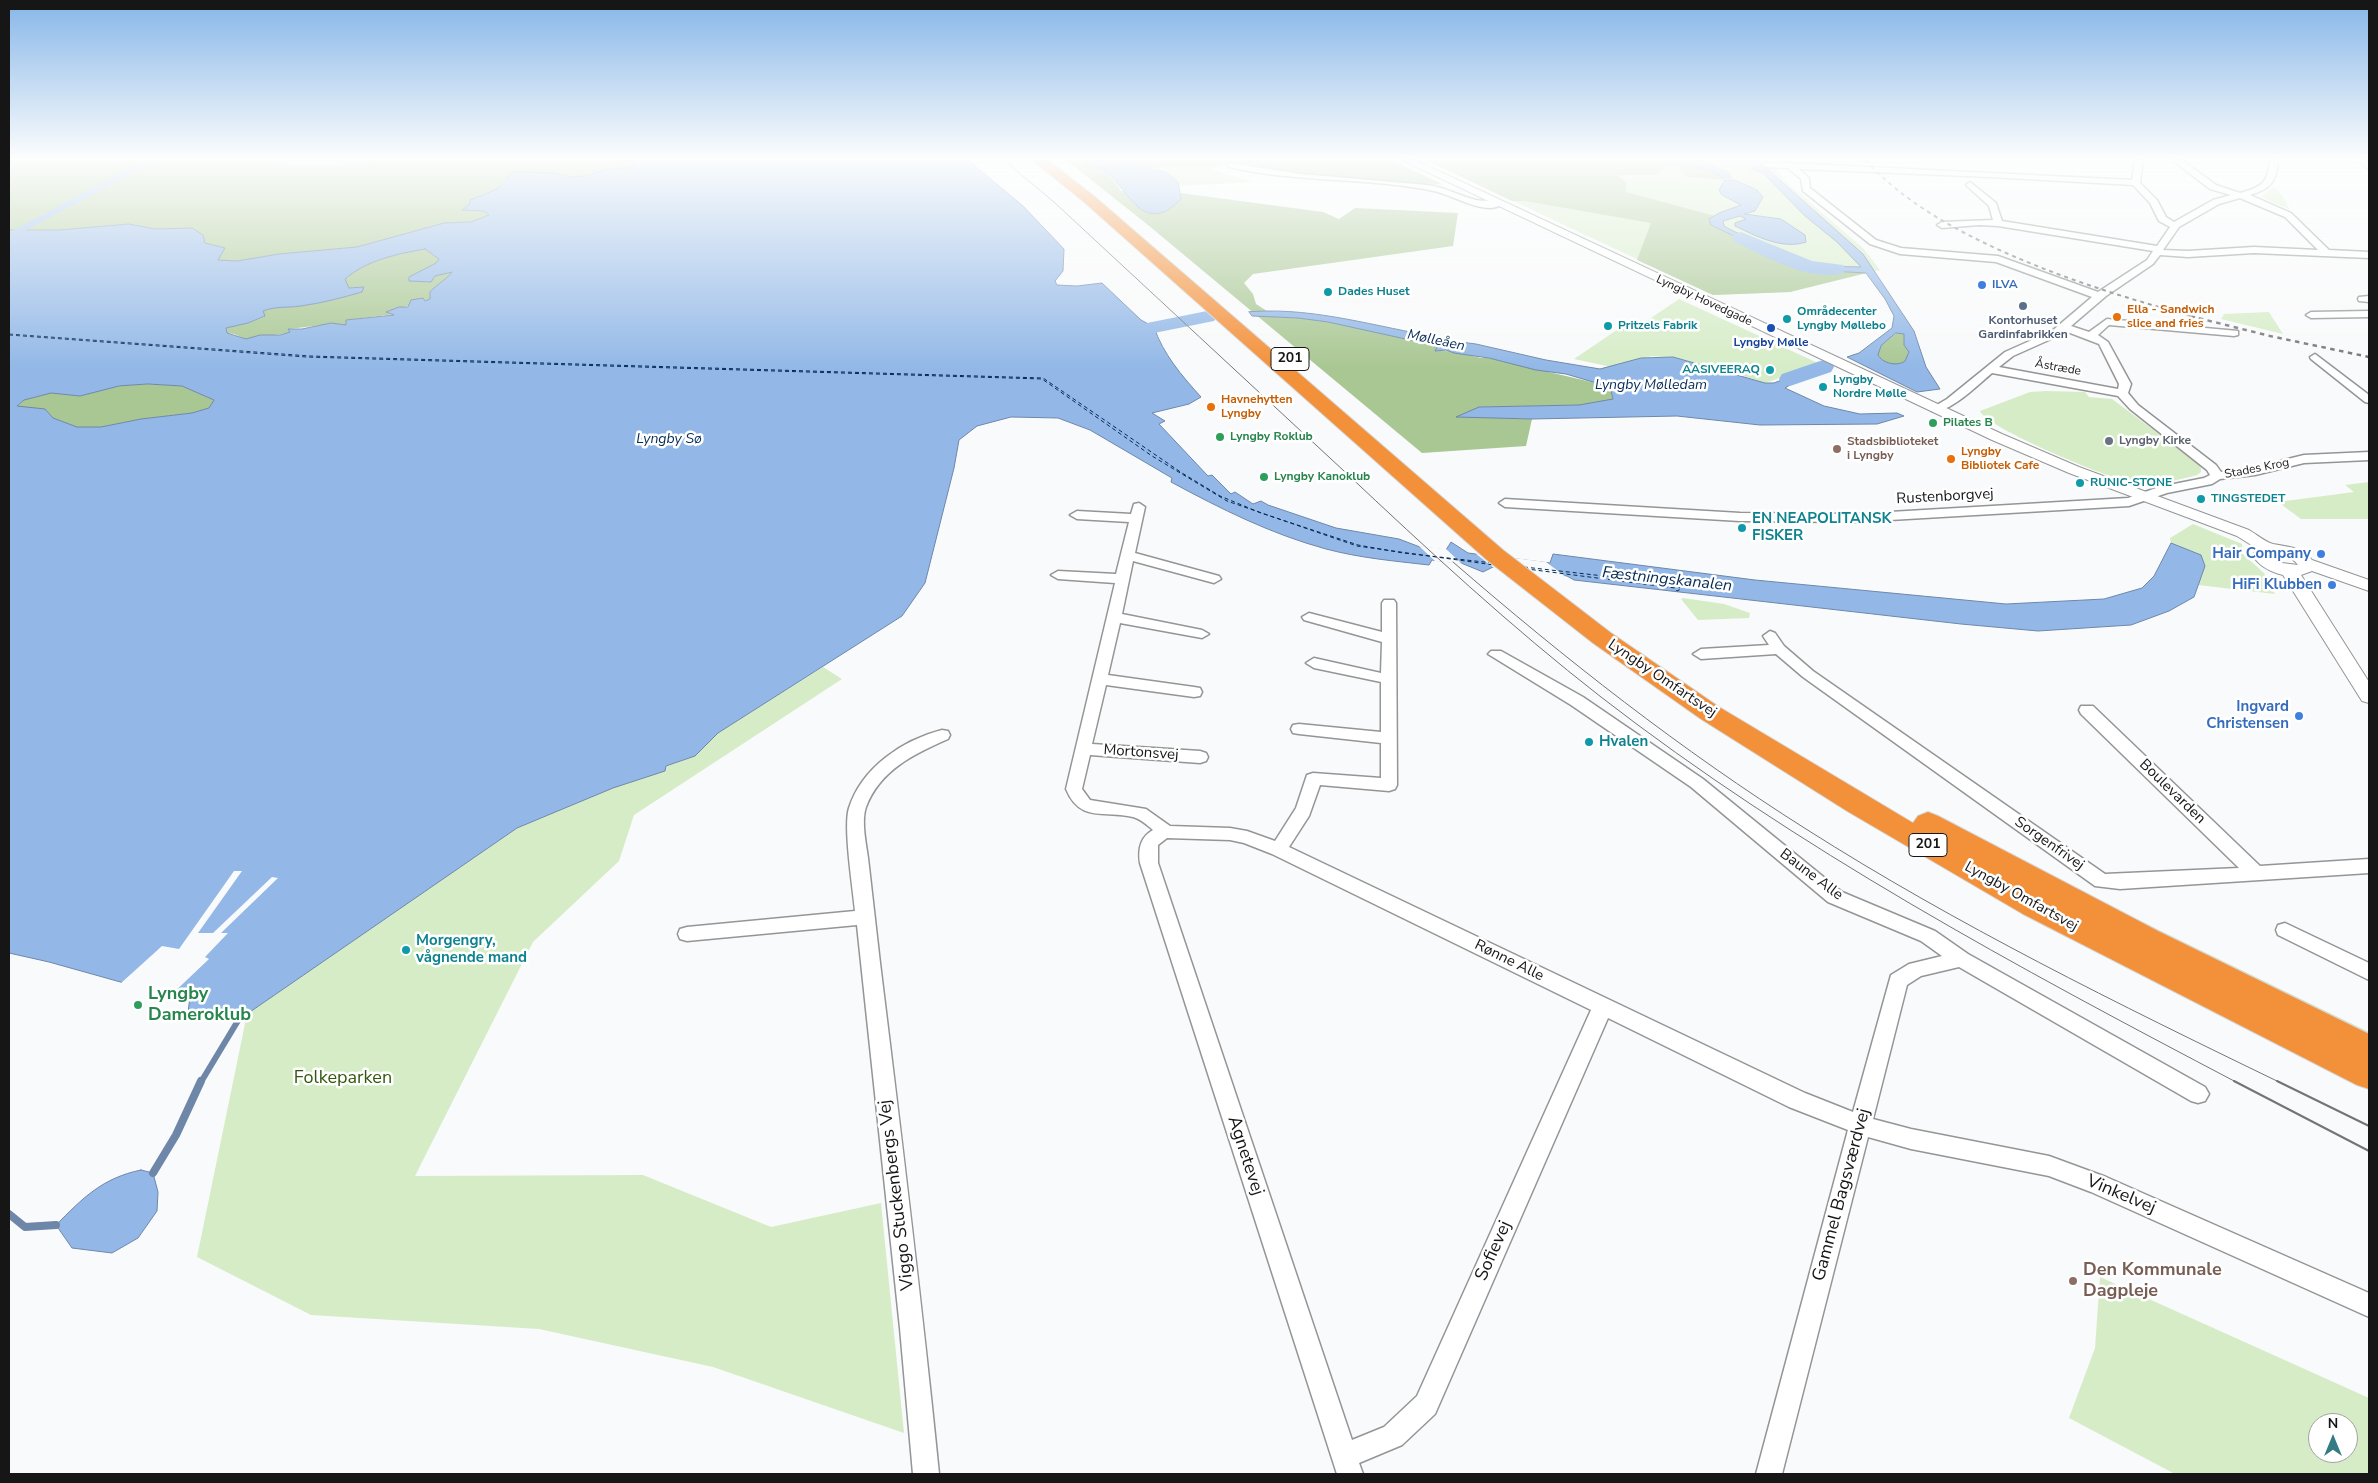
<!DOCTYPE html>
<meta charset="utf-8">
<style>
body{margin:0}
#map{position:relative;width:2378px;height:1483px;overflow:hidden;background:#f9fafb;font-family:"Nunito Sans",sans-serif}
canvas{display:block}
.frame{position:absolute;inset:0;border:10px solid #161617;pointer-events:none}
.north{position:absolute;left:2308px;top:1413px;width:50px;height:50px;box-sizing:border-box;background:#fff;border:1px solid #a2a2a2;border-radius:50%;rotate:0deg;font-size:14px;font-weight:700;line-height:20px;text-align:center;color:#161617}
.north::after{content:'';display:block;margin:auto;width:18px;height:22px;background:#347c83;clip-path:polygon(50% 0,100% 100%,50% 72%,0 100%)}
</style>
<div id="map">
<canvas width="2378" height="1483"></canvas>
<div class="frame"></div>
<div class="north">N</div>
</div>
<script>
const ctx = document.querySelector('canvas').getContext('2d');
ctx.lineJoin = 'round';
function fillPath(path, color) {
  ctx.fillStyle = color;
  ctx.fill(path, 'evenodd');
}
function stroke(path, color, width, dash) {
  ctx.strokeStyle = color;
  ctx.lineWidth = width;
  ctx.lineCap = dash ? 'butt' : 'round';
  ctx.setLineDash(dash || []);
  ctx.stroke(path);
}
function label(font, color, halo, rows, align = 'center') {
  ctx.font = font + ' "Nunito Sans",sans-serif';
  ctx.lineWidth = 5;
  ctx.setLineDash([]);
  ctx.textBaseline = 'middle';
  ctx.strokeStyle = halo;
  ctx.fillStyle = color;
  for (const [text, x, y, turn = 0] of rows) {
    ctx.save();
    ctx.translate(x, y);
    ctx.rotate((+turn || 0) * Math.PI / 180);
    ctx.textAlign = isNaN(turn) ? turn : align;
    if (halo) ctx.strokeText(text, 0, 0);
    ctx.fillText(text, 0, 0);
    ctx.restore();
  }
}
const green = new Path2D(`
 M284,160H372L335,166H290Z
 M1133,160H1391L1448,188L1397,180L1298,176L1233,164L1212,170L1253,182L1179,186C1174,170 1147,171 1133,160Z
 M1426,160H1771L1785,181L1863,248L1880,270L1790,292L1713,295Z
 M2274,187L2283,196L2290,210L2261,197Z
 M1679,299L1820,364L1765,383L1725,370L1665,357L1652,356L1612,367L1574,359L1630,321L1642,324Z
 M2269,312L2283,334L2221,319L2224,314Z
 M2046,391L2085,392L2089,397L2112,399L2198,463L2201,468V472L2197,475C2177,480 2157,486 2136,484C2115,481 1986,428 1980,411L2030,392Z
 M2369,482V519H2301L2278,502L2354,492L2345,485Z
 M2193,524L2242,544L2243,554L2264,573L2275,594L2198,585L2205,566L2201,555L2171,543L2170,538Z
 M1683,598L1724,604L1750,613L1749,618L1698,620L1681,599Z
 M823,667L842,679L634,815L619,861L533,942L415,1176L643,1175L771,1227L881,1203L904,1433L713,1367L539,1329L311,1315L197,1257L247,1014L517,828L613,788L665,771V767L695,756L718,733Z
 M2087,895L2369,1032V1033L2081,901Z
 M2100,1277L2369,1398V1474H2175L2069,1418L2095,1348ZM2318,1423H2348V1453H2318Z`);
const forest = new Path2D(`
 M9,160H284L290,166H335L372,160H619L635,163L633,168L607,169L586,176L572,177L531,172L506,178L497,189L470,200L469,205L463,210L484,211L489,215L471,222L444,223L357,247L279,254L237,261L217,260L192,228L155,229L129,224L59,230H9Z
 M1066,160C1091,160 1108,169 1121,191L1181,199V193L1323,212L1339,219L1355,208L1458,213L1453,246L1253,274L1244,283L1253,294L1256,304L1276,317L1298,318L1328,322L1433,345L1437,347L1436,351C1450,350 1464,354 1477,357C1482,359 1488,357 1493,359C1532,369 1571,376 1610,387L1613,400L1579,405L1479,407L1504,418L1532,419L1526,446L1422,453L1148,225Z
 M1133,160H1391L1442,184L1298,176L1233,164L1144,168Z
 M1426,160H1685L1728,180L1686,177L1678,166H1666L1658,175H1617L1626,182V192L1715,216L1709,219L1711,225L1775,257H1781L1813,270L1866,273L1790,292L1713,295L1637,260L1651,223L1525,201H1512Z
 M425,249L439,259L436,263L409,277L435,276L452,272C446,281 437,284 430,292L431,299L387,312L395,314L346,320V325L331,324L289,329L290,332C276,336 261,335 246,339L234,334L227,333L226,328L248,323L264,317L263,311C276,306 286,307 301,306C321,303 341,298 361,292L364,287L349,288L345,279C367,260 397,254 425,249Z
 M1896,333L1904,334V345L1909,352L1905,361C1897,367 1882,363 1878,355L1881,346Z
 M148,384L182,386L214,400L209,408L192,413L141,419L101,427H77L53,418L45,409L16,407L24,400L51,393L80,396L119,386Z`);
const water = new Path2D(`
 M619,160H968L1023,206L1064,249L1063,271L1055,281L1057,285L1077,286L1102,283L1141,320L1154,327C1163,354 1182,376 1201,397L1189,404L1152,413L1165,421L1159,424L1208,476L1212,475L1231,494L1235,492L1253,504L1261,501L1268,505L1336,528L1399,539L1420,547L1446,550L1451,542L1468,553L1550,563L1553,554L1755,580L2006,604L2104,599L2142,588L2154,576L2171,543L2201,555L2205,566L2194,597L2169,611L2131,625L2038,631L1961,624L1574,580L1567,576L1493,567L1483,572L1461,563L1432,560L1429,565C1394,561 1360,558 1326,549C1271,534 1221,509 1171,482L1172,478L1090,430L1058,418L1011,417L977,426L959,440L954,468L925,583L902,616L718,733L695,756L666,766L665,771L613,788L517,828L247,1014L203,1015L188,1013L190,996L174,997L49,962L9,953V230H59L129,224L155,229L192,228L203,235L205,243L225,248L218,260L237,261L279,254L357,247L444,223L471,222L489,215L484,211L462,210L469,205L470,200L497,189L513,172L555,173L572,177L586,176L607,169L632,168L635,163ZM425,249L439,259L436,263L409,277V281L431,282L435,276L452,272C445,281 437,284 430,292V299L425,301L423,298L411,300L408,307H399L386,312L394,315L346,320V325L331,323L302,329H288L290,332L280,335H260L246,339L227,333L226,328L248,323L265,316L263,311C276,306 287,308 301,306C322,303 341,298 362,292L364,287L349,288L345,279C367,260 397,254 425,249ZM148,384L182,386L214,400L209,408L192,413L141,419L101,427H77L53,418L45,409L17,406L24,400L51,393L80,396L119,386Z
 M1083,160H1133L1144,168L1166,172L1178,182L1181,199C1149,232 1134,203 1113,178C1106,170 1092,165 1083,160Z
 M1685,160H1699L1729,173L1731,178H1723L1711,171L1689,164Z
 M1756,166L1765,167L1863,254L1914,331L1926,367L1940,389L1917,392L1847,357L1859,353L1892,328L1894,316L1885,299L1866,273L1813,270L1794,263L1793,261L1822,266L1861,267L1837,242L1805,216L1763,173L1751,169ZM1896,333L1904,334V345L1909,352L1905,361C1897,367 1882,363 1878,355L1881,346Z
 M1734,180L1757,190L1763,197L1755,211L1744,214L1781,219L1805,235L1806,242C1782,250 1756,236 1735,226V223L1746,219L1740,216L1723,221L1724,226C1743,238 1767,241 1785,256L1777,257L1711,225L1709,219L1719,213L1741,205L1722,195L1719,190L1724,181Z
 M1266,311C1328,310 1388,330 1450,339L1453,341L1476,344L1546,360L1600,369L1641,358L1673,357L1765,383H1774L1787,378L1795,382L1785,388L1824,406L1860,414L1897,413L1904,416L1877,424L1760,425L1677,416L1532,419L1456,417L1479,407L1579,405L1613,399L1610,387L1566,374L1536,370L1489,358L1454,353L1446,350L1435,351L1437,347L1433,345L1328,322L1298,318L1252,316L1249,312Z
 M141,1170L153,1173L158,1192L157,1211L138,1238L112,1253L72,1248L56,1225C83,1198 102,1178 141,1170Z`);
const pier = new Path2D(`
 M1419,546L1446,549L1462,564L1435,561Z
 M1475,553L1546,562L1566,577L1494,568Z
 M234,871H242L198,933H213L272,877L278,878L221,933H228L205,957L209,959L169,997L120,984L162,946L179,949Z`);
const streamFar1 = new Path2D(`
 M201,1082L242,1014`);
const stream = new Path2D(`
 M153,1173L176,1135L201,1081
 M9,1214L25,1227L56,1225`);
const canal = new Path2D(`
 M145,160H157L21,233L17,234L12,231Z`);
const river = new Path2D(`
 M1741,232L1812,261L1843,265L1846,269L1843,273C1807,282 1766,256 1734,242L1732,238L1734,234Z
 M1207,311L1214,313L1217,317L1214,321L1154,333L1147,331L1144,327L1147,323Z
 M1823,360L1831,362L1834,367L1831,372L1790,386L1782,384L1779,379L1782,374Z`);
const ferry = new Path2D(`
 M9,334L310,356L1043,378L1182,473L1220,496L1261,513L1358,545L1403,553L1493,563
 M9,335L306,357L1042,379L1152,456L1227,501L1357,546L1494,565
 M1524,567L1666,583L1676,585L1681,589L1677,591L1675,588L1527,569`);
const minor = new Path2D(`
 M2135,160H2143L2140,183L2157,200L2166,217L2174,222L2213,200L2231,195L2210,189L2172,160H2182L2216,185L2240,193C2262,187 2268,183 2270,160H2278C2277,181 2271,189 2250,195L2291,213L2329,250L2369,252V258L2254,253L2188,257L2160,255L2153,264L2106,296L2071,326L2089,332L2107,319L2238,331V335L2234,336L2109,325L2098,335L2108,342L2131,384L2128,393L2138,405L2216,465L2221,472L2255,467L2304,455L2369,452V460L2304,463L2255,475L2220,479L2212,484L2167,493L2129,506L1856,522L1740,521L1505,507L1499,503L1505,499L1740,513L1856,514L2128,498L2159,487L2204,478L2210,475L2207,470L2130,409L2118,396L1992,373C1980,383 1948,415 1932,411L1930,409L1947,399L2005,352L2052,331L2092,297L1996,262L1900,254L1870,244L1803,191L1801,179L1788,168L1766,167L1762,165L1766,163H1789L2132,180ZM1799,169L1990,177L2133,185L2150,203L2159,221L2170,227L2157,246L2002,221L1996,203L1970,182L1966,185L1989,206L1993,220L1942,222L1937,225L1942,228L1979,225L1998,226L2153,251L2147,260L2098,292L1998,256L1901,248L1876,240L1810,188L1809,178ZM2240,198L2285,217L2318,250L2254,247L2188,251L2163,250L2179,227L2219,204ZM2065,331L2099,344L2119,384L2118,389L1999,367L2013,356L2060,335Z
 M2357,160H2366L2369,163V169Z
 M1229,163L1301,174L1427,185C1445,187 1459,196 1476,200C1484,202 1496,199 1502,204C1486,217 1451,194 1434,191C1366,177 1297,183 1229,167Z
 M2369,296V302L2359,301L2358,299L2359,297Z
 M2369,311V317L2311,318L2306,315L2311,312Z
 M2315,354L2369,395V403L2365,402L2311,359L2310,357Z
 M1139,503L1145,507L1135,553L1219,576L1221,579L1214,583L1133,561L1122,614L1202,630L1209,634L1202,638L1120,623L1108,675L1194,687L1200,688L1202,692L1200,696L1194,697L1106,685L1092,744L1200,751L1206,753L1208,757L1206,761L1200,763L1090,755L1082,789L1090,800L1146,809L1170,826L1230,828L1247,831L1275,841L1296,808L1307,775L1313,773L1381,778V743L1299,734L1293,733L1291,729L1293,725L1299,724L1381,732V682L1314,668L1306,663L1314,658L1381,673L1382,642L1304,620L1302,617L1309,613L1382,632V603L1384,600H1394L1396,603L1397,785L1395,789L1389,791L1320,785L1309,816L1289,847L1805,1093L1853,1112L1891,975L1909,964L1942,956L1921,941L1828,902L1691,787L1571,705L1488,654L1491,651H1501L1583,697L1703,779L1842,892L1935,931L1968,954L2205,1087L2209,1094L2205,1101L2198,1103L2191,1101L1959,967L1921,976L1907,985L1873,1119L1911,1129L2049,1156L2106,1177L2369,1293V1317L2091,1192L2049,1176L1911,1149L1868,1137L1782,1474H1756L1848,1130L1789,1107L1608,1018L1435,1414L1402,1445L1359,1463L1363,1474H1337L1140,863C1138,850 1140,837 1153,830C1147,825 1141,819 1133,817C1104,810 1080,823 1066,789L1115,583L1058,579L1051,575L1058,571L1116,574L1129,522L1077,519L1070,515L1077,511L1131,514L1134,504ZM1167,838L1230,840L1244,843L1272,854L1591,1010L1417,1396L1384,1427L1352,1440L1158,863V845Z
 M1770,631L1775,633L1784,646L1813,671L2105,874L2239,868L2081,714L2079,710L2081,706H2093L2260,866L2369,859V873L2120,889L2095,886L1803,677L1776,654L1701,659L1693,654L1701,649L1769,645L1763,636Z
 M942,730L948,731L950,735L948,739C914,754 880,770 866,807C861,821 866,843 868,858C872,893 876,928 880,963C901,1133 922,1303 939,1474H913L900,1328L857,925L687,941L680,939L678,934L680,929L687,927L855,911C853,889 843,826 849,808C862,767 903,740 942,730Z
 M2285,923L2369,963V980L2278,935L2276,930L2278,925Z`);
const tertiary = new Path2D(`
 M1402,160H1415L2002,434L2079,467L2249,530C2256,534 2265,542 2273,544C2288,547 2302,547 2312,560L2369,580V591L2312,571L2301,575L2369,682V703L2362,701L2283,575C2271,572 2260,567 2253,556L2256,548L2237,536L2069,473L1992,440ZM2269,554C2280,553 2292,556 2298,565L2282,563Z`);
const motorway = new Path2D(`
 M1032,160H1048L1094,196L1503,550L1611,633L1719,707L1913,823L1918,816L1928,812L1938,816L2158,931L2369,1034V1089L2357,1085L2023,914L1847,811L1701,719L1593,643L1487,560L1084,202Z`);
const tramFar1 = new Path2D(`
 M1004,160L1055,203C1151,292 1248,382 1344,471C1427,549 1511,627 1601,697C1797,849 2017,967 2236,1082
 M1453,562C1565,659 1681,750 1806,829C1957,925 2118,1004 2279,1082`);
const tram = new Path2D(`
 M2234,1081L2369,1151
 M2277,1081L2369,1126`);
const railFar1 = new Path2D(`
 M1866,160C1935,240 2094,290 2195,317`);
const rail = new Path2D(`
 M2190,316L2270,336L2369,357`);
const markers = [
 [1982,285,5,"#3f7fe0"],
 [1328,292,5,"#0f9aa8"],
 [2023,306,5,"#5c6f8a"],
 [2117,317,5,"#e8710a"],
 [1787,319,5,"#0f9aa8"],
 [1608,326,5,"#0f9aa8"],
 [1771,328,5,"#1a4fb4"],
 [1770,370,5,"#0f9aa8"],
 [1823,387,5,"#0f9aa8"],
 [1211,407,5,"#e8710a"],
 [1933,423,5,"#2e9e5b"],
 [1220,437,5,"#2e9e5b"],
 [2109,441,5,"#6b7280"],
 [1837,449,5,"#8d6e63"],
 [1951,459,5,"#e8710a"],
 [1264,477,5,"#2e9e5b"],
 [2080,483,5,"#0f9aa8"],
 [2201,499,5,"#0f9aa8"],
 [1742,528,5,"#0f9aa8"],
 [2321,554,5,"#3f7fe0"],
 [2332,585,5,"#3f7fe0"],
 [2299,716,5,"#3f7fe0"],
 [1589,742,5,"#0f9aa8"],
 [406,950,5,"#0f9aa8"],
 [138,1005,5,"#2e9e5b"],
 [2073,1281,5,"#8d6e63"]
];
const farShopnames = [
 ["ILVA",1992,285]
];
const farCulturenames = [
 ["Dades Huset",1338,292],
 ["Områdecenter",1797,312],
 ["Lyngby Møllebo",1797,326],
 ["Pritzels Fabrik",1618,326],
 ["AASIVEERAQ",1760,370,"right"],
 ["Lyngby",1833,380],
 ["Nordre Mølle",1833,394],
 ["RUNIC-STONE",2090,483],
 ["TINGSTEDET",2211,499]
];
const farStreetnames = [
 ["Lyngby Hovedgade",1704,301,25],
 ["Åstræde",2058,368,10],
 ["Stades Krog",2257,469,-11]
];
const farFoodnames = [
 ["Ella - Sandwich",2127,310],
 ["slice and fries",2127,324],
 ["Havnehytten",1221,400],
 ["Lyngby",1221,414],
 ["Lyngby",1961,452],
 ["Bibliotek Cafe",1961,466]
];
const farServicenames = [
 ["Kontorhuset",2023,321],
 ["Gardinfabrikken",2023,335]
];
const farTransitnames = [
 ["Lyngby Mølle",1771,343]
];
const farLeisurenames = [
 ["Pilates B",1943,423],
 ["Lyngby Roklub",1230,437],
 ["Lyngby Kanoklub",1274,477]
];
const farWorshipnames = [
 ["Lyngby Kirke",2119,441]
];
const farEducationnames = [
 ["Stadsbiblioteket",1847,442],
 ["i Lyngby",1847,456]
];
const farWaternames = [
 ["Mølleåen",1436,341,12],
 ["Lyngby Mølledam",1651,386],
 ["Lyngby Sø",669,440]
];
const shields = [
 [1290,359,38],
 [1928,845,38]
];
const shieldNames = [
 ["201",1290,359],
 ["201",1928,845]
];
const streetNames = [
 ["Rustenborgvej",1945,497,-3],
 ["Lyngby Omfartsvej",1662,679,34],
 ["Mortonsvej",1141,753,4],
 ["Boulevarden",2172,792,44],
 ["Sorgenfrivej",2049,844,35],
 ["Baune Alle",1811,875,37],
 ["Lyngby Omfartsvej",2021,897,29],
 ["Rønne Alle",1509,961,26]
];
const cultureNames = [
 ["EN NEAPOLITANSK",1752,519],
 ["FISKER",1752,536],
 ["Hvalen",1599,742],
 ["Morgengry,",416,941],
 ["vågnende mand",416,958]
];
const shopNames = [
 ["Hair Company",2311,554],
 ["HiFi Klubben",2322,585],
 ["Ingvard",2289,707],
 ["Christensen",2289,724]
];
const waterNames = [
 ["Fæstningskanalen",1667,580,6]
];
const nearLeisurenames = [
 ["Lyngby",148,995],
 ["Dameroklub",148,1016]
];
const nearParknames = [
 ["Folkeparken",343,1079]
];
const nearStreetnames = [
 ["Agnetevej",1245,1156,72],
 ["Viggo Stuckenbergs Vej",897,1195,-97],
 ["Gammel Bagsværdvej",1842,1195,-75],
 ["Vinkelvej",2121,1195,23],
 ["Sofievej",1494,1251,-66]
];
const nearEducationnames = [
 ["Den Kommunale",2083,1271],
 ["Dagpleje",2083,1292]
];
fillPath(green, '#d6ecc7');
fillPath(forest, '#a9c793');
fillPath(water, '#93b8e7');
stroke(water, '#6e87a9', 1);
fillPath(pier, '#f9fafb');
stroke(streamFar1, '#6e87a9', 6);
stroke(stream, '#6e87a9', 8);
fillPath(canal, '#93b8e7');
fillPath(river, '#93b8e7');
stroke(ferry, '#042b55', 1, [4, 3]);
stroke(minor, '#949596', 3);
stroke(tertiary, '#949596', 2);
stroke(motorway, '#d5d5d5', 2);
fillPath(minor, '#fff');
fillPath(tertiary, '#fff');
fillPath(motorway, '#f3903a');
stroke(tramFar1, '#747475', 1);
stroke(tram, '#747475', 2);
stroke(railFar1, '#747475', 2, [4, 4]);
stroke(rail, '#747475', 2.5, [4.5, 4.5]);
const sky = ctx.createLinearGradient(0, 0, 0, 368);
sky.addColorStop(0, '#86b6e8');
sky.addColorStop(0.43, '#fcfdfd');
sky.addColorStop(1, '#fcfdfd00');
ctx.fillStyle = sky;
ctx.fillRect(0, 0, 2378, 368);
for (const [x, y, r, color] of markers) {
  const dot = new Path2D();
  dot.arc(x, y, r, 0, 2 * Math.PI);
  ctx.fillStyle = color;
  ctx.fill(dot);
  stroke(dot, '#fff', 2);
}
label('bold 12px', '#366cbe', '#fff', farShopnames, 'left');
label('bold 12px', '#0d838f', '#fff', farCulturenames, 'left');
label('12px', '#161617', '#fff', farStreetnames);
label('bold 12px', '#c56008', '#fff', farFoodnames, 'left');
label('bold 12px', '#4e5e75', '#fff', farServicenames);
label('bold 12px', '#164399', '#fff', farTransitnames);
label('bold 12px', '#27864d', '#fff', farLeisurenames, 'left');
label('bold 12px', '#5b616d', '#fff', farWorshipnames, 'left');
label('bold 12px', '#785e54', '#fff', farEducationnames, 'left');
label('italic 14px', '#042b55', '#fff', farWaternames);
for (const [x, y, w] of shields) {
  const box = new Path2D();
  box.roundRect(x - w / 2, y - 11.5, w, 23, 4);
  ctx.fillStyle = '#fff';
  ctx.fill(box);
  stroke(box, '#161617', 1);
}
label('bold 14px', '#161617', null, shieldNames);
label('15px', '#161617', '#fff', streetNames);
label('bold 15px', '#0d838f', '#fff', cultureNames, 'left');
label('bold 15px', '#366cbe', '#fff', shopNames, 'right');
label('italic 16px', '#042b55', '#fff', waterNames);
label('bold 18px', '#27864d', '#fff', nearLeisurenames, 'left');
label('18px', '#33580d', '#fff', nearParknames);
label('18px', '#161617', '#fff', nearStreetnames);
label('bold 18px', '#785e54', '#fff', nearEducationnames, 'left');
</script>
